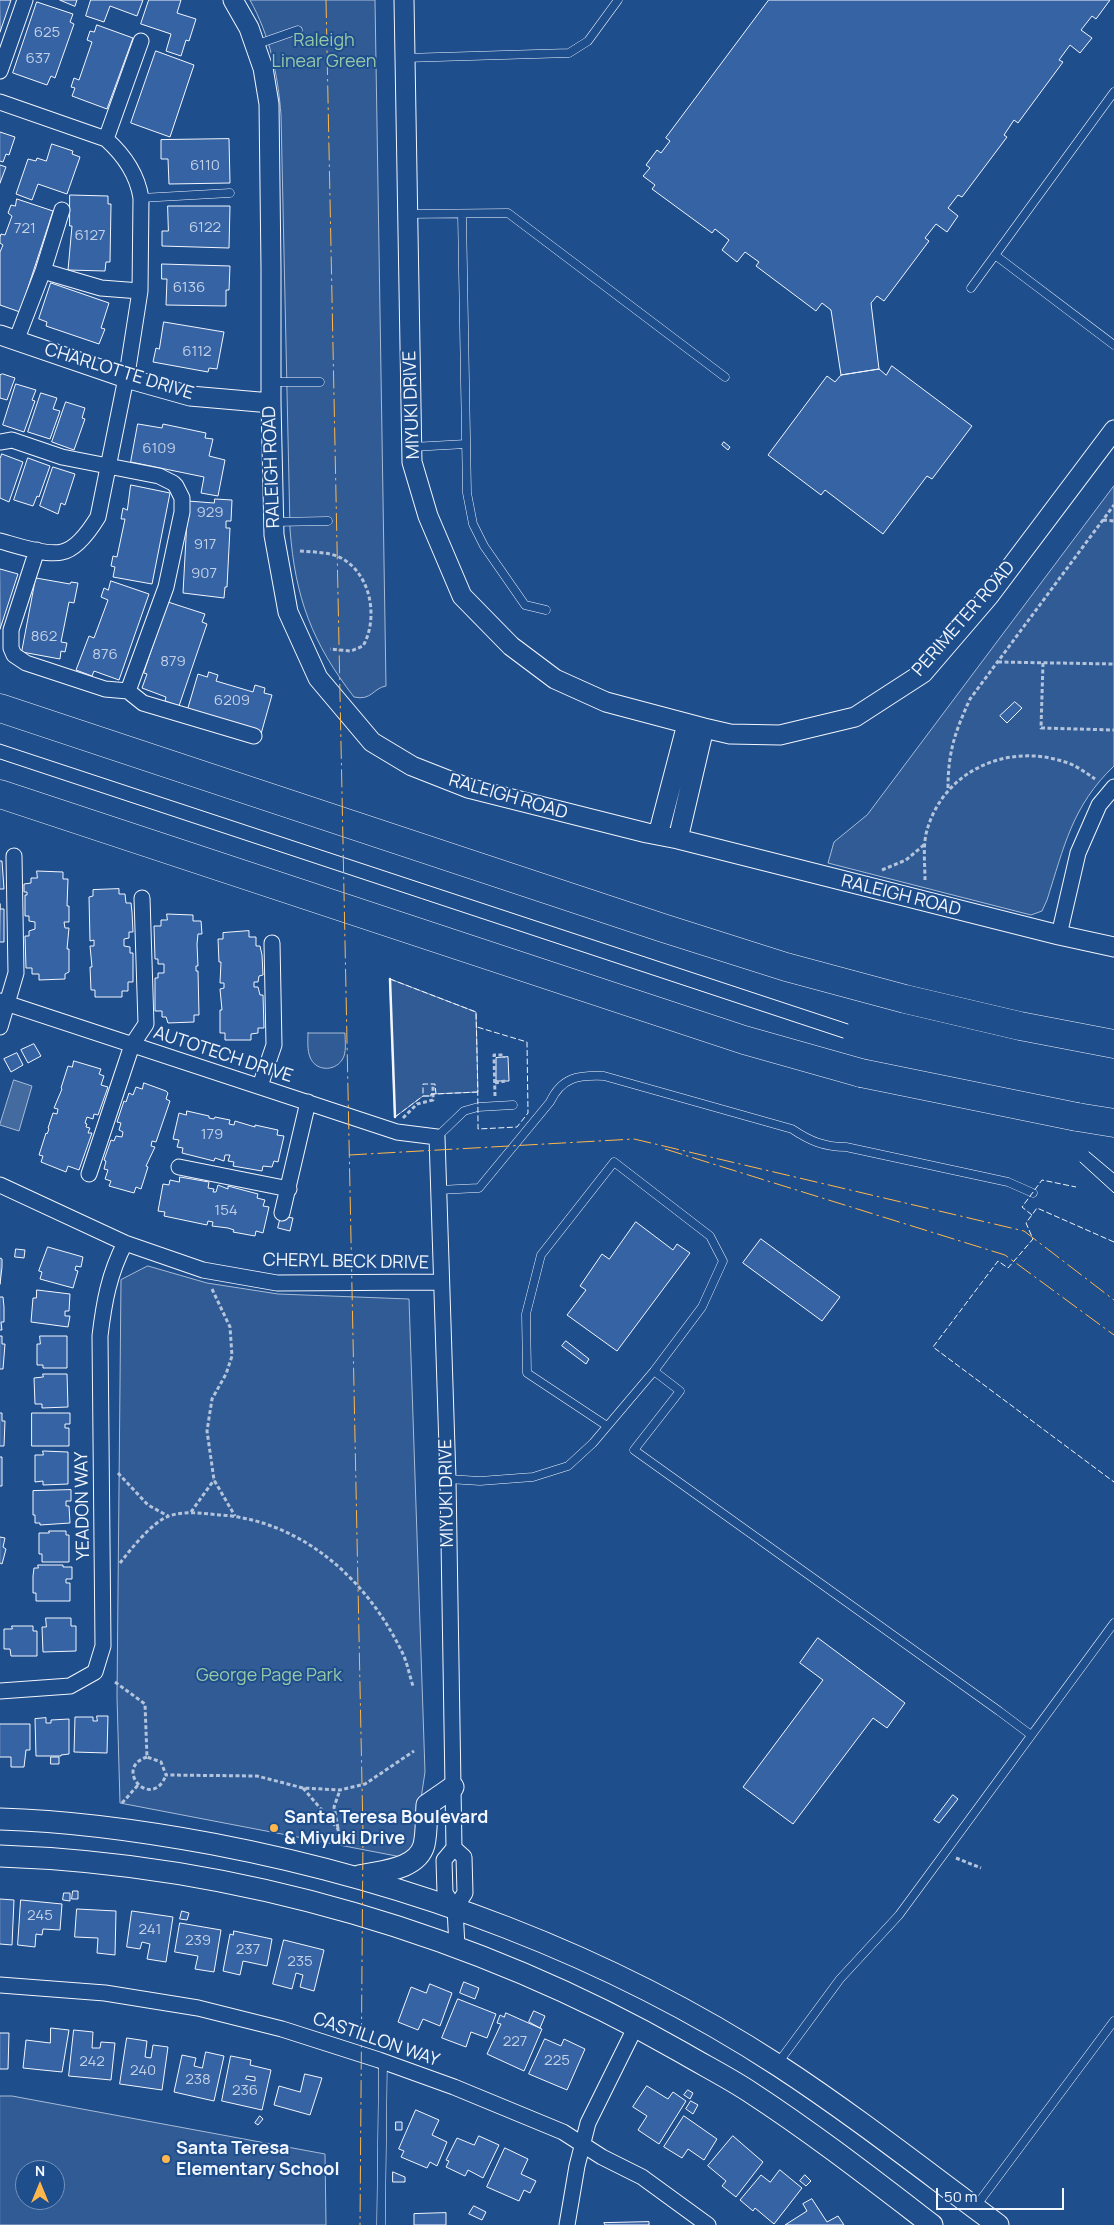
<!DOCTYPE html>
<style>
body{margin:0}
#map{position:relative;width:1114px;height:2225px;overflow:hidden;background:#1f4e8c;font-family:Manrope,sans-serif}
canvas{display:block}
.north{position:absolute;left:15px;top:2160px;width:50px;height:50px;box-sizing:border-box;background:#1f4e8c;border:1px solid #7391ba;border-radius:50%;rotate:0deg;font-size:14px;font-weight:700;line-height:20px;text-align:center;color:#f2f6ff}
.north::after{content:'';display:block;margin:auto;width:18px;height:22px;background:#ffb74d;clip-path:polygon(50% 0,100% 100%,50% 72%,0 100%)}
.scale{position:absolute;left:936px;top:2188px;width:128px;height:22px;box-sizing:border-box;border:2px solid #f2f6ff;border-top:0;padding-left:6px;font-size:15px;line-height:18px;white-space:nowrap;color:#f2f6ff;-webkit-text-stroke:4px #1f4e8c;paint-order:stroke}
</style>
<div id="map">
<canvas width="1114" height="2225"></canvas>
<div class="north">N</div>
<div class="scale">50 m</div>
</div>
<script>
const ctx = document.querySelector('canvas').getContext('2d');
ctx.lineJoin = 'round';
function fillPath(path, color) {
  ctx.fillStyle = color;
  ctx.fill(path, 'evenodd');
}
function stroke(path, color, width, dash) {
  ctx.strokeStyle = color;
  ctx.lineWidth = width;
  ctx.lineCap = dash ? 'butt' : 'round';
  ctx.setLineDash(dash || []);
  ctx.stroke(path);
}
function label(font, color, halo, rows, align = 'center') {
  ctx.font = font + ' Manrope,sans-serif';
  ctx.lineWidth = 4;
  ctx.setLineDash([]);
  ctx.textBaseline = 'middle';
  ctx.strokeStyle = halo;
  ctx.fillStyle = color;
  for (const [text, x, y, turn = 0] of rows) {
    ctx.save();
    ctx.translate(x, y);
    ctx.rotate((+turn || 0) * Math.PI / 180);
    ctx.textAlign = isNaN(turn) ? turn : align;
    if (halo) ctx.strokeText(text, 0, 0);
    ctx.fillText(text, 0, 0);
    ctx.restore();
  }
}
const green = new Path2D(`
 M250,0H375L386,686C373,688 372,701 354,697C312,643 295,597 290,529L281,115C278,75 270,36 250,0Z
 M1114,486V766C1072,806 1064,847 1047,900L1042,911L1031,915L828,863L834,842L867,815Z
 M390,979L476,1012L478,1092L431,1094V1096H423L395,1117Z
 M308,1033H345C345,1041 347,1053 342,1060C334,1072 315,1071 310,1057C307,1050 308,1041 308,1033Z
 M148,1266L207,1283L278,1294L409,1299L425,1772L412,1859L120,1803L117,1697L121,1280Z
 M0,2096H12L325,2154L326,2225H0ZM25,2170H55V2200H25Z`);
const water = new Path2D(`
 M14,1080L32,1086L19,1131L0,1125Z`);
const building = new Path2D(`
 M0,0H11L0,32Z
 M60,0H77L75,6Z
 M91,0H143L137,16L110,6L104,22L86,16Z
 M149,0H181L177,13L196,19L189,41L186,40L181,56L166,51L171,34L141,24Z
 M769,0H1110L1096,19L1092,16L1081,30L1092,38L1080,53L1070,45L1059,60L1063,62L1018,123L1014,120L1004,135L1007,137L962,197L958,195L948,208L958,216L947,232L936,224L925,238L929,241L884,301L877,296L871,303L879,369L841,375L831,310L822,303L816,311L756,266L759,262L745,252L737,262L722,250L729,240L715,229L712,233L652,189L655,185L643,176L650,168L646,165L657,150L661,153L670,141L666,138Z
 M37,2L73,14L70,22L74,24L55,78L51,76L47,85L13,73Z
 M97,25L133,38L107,109L72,96L75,88L71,87L74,78L79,80L92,42L87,40L90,31L94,32Z
 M156,51L194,65L170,137L131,123Z
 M0,132L15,137L9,155L6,154L3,162L0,161Z
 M229,139L230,183L169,184L168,159H161V140Z
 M52,144L73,151L72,154L80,157L67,194L38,184L32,200L16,194L28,159L36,161L37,158L46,161Z
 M0,165L6,167L0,183Z
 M70,195L108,196V204H111L110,262H106L105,271L68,270L72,226H70Z
 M17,199L53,211L20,312L0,305V252L3,245L0,243V237L1,234L5,235L12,216L8,213L11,205L15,206Z
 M168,206H230L229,248L162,246V231H168Z
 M162,264L230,266L229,290H226V306L166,305L167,279H162Z
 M51,283L109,303L101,328L105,329L99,344L46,326L47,322L39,319Z
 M164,322L224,332L217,369L209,368L208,372L153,362L156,348L159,349Z
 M892,366L972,426L932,479L927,476L883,534L825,490L821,495L768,455L827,376L835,382L841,375L879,369L886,375Z
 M3,374L15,378L7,400L0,398V375Z
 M16,384L36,390L32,400L35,401L24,432L3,425Z
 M41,393L57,398L53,409L60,411L50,439L28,432Z
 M66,402L85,408L82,418L85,419L74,450L52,442Z
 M138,424L162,428L163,424L206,433L205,438L213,439L209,456L225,460L218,496L201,493L204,477L131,462Z
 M724,442L730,447L728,450L722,445Z
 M2,454L23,462L9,502L0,498V459Z
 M28,458L50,466L39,497L37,496L33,506L14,500Z
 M53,467L75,474L65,505L61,503L58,514L40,506Z
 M131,485L170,493L152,584L113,577L115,567L111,566L113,556L117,557L125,519H121L123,508L127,510Z
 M215,499L232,500L231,521H226V528H230L227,587H225L224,598L183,593L188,501L214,503Z
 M0,569L18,574L0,629Z
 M36,578L70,584L71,582L78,583L74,603L69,602L61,642L67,643L65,652L61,651L60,659L22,652Z
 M111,581L149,594L119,680L94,671L92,676L76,670L89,636L94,638L108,600L101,597L104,588L108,590Z
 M168,602L205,614L202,622L207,624L179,706L165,701L166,697L142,688L147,674L144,673Z
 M209,672L218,675L216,681L253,692L255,685L265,688L264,693L272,695L261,734L187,711L198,674L207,677Z
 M1015,702L1022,708L1007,723L1000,716Z
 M0,861H2L4,889H0Z
 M37,871L63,872V879H68L67,906H69V922H64L65,928H69L67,949H69V972L65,974V979L39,980V974H32V968H26L25,936H29V931L35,929V922L29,921V916H25V895H27V892H24V884L31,883V878H37Z
 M119,889V894H125L126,903H131L132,912L133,932H129V938L124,939V946L130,947V953H133V982H128V991H122V997H95V990H91L90,967H92L90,946H94V940L90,941L89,897L93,896V890Z
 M0,904V909H4V942H0Z
 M167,914L193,915V921H201L202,934H198L197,944L198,966H196V971H198L199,1015H194V1022L168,1023L166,1017H162V1011H155V978H158V973H164V964H158V959H155L154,926H161V920H167Z
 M249,931V937H256V946H260L262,955L263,975L259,976L258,982H254V987H258L260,995H263L264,1028H258V1033L251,1034V1040H225V1033H220V1010H222L220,989L224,988V983H220L221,962H219L218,939H223V933Z
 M34,1044L41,1056L28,1063L21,1050Z
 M17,1053L23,1065L11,1072L4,1059Z
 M508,1057L509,1081H496V1058Z
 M74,1061L101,1069L99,1074L104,1076L101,1085L108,1087L98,1115L94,1114L93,1119L87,1117L85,1123L87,1124L86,1127L90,1128L88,1133H92L79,1170L68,1166L66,1172L41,1162L43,1156L39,1155L46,1133L47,1134L49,1129L48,1128L53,1113L57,1114L58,1109L54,1108L62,1089L61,1088L68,1066L72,1067Z
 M144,1083L166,1091L168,1093L166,1099L170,1101L156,1142L152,1141L151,1146L155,1147L146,1166L148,1167L141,1189L136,1187L134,1193L109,1186L111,1181L105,1179L108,1170L104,1169L106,1161L104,1160L111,1140L114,1141L116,1136L122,1137L123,1132L119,1130L121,1123L117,1122L124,1101L126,1102L129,1093L133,1095L136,1087L142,1089Z
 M187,1111L209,1116V1118L214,1119L215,1117L230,1120L229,1124L234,1125L235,1121L255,1127V1125L278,1130L277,1135L284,1136L278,1162L274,1161L272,1167L263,1166L262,1171L233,1166L234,1162L228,1161L230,1155H225L224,1161L215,1158L214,1161L182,1153L183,1148L177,1147L179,1140L173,1139L179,1113L186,1115Z
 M180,1177L209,1182L208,1188L214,1189L213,1192H216L218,1185L228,1189V1186L258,1194L257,1198L265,1200L263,1206L269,1207L263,1233L256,1231L255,1236L233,1232L234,1230L228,1228L212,1226L213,1222L208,1221L207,1225L164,1216L165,1212L158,1211L163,1184L169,1185L170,1180L179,1182Z
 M281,1216L293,1218L290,1231L278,1228Z
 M636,1222L673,1250L677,1244L690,1253L617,1351L567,1315L586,1290L580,1286L602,1254L609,1259Z
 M761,1239L840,1297L822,1321L743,1263Z
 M48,1247L83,1257L81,1267L76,1266L75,1270L78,1271L73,1288L40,1279L42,1272L39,1271Z
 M16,1249L25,1250L24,1258L15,1257Z
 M0,1258L2,1259V1267L0,1284Z
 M37,1290L70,1294L69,1311H65V1316H70L68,1327L31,1322L33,1298H36Z
 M0,1297H3L4,1307V1322H1L2,1330H0Z
 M0,1336H2V1344H5L3,1369H0Z
 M40,1336H67V1368H43V1365H37V1344H40Z
 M566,1341L589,1359L586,1364L562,1346Z
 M43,1374H67L68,1407L42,1408V1404H35L34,1378L43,1377Z
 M0,1413H2V1421H5L4,1446H0Z
 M32,1413H70V1424H65V1428H69V1446H32Z
 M43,1451L68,1452V1484L43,1485V1481L35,1482V1455H43Z
 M0,1457H2V1486H0Z
 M71,1490V1501H66V1506H69L70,1523L40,1525V1523H35V1515H33V1491Z
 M49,1531H66V1535H69V1562H42V1554H39V1533H49Z
 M0,1537L5,1538L3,1547L6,1549L2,1564L0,1563Z
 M38,1565H63V1567H72V1579H66V1583H70V1601H36V1593H33V1576L34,1568H38Z
 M46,1618H71V1626H76V1651L43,1652L42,1627H46Z
 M12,1626H33V1631H37V1656H11L10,1649H4V1629H12Z
 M818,1638L905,1703L887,1728L873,1718L793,1824L743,1787L823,1680L800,1663Z
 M97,1716H108L107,1753L74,1752L75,1717H93V1721H97Z
 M46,1718V1723H51V1720L69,1719V1754L61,1755V1756H36L35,1719Z
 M0,1724H30V1750H26L24,1767H11V1757H0Z
 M51,1757H59V1764H51Z
 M953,1795L958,1799L939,1823L934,1820Z
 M73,1891H78V1899H72Z
 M64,1893H70V1901L63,1900Z
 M0,1899L14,1900L12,1945L0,1944Z
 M21,1900L62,1904L60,1930L43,1929L42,1935L36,1934L35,1947L18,1945Z
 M77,1909L116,1911L115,1955L97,1953L98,1938L75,1937Z
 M132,1911L173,1917L166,1962L147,1959L150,1944L142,1942L140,1949L127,1947Z
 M182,1911L189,1913L187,1920L180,1919Z
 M180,1923L221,1930L214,1972L195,1969L198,1956L175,1952Z
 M234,1931L272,1939L267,1966L243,1961L240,1975L223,1971L230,1934L233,1935Z
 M284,1940L324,1950L314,1991L300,1987L303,1975L296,1973L292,1989L273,1984Z
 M464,1982L479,1988L475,1999L460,1993Z
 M430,1984L452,1993L440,2026L423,2019L418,2030L398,2022L411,1987L426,1993Z
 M458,1999L496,2014L487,2038L471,2032L466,2047L442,2038Z
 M534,2011L545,2016L540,2028L529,2022Z
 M506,2013L542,2029L524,2071L487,2054L501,2024L497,2023L500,2015L504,2017Z
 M51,2028L69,2030L62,2072L23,2068L26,2040L50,2043Z
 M74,2030L93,2032L92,2048H100L101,2042L115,2043L111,2080L69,2076Z
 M0,2033H9L8,2069H0Z
 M127,2038L147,2041L145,2057L151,2058L153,2045L168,2047L162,2090L120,2084Z
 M545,2039L561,2046L564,2039L585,2049L567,2090L529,2074Z
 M206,2052L224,2056L214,2101L174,2092L182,2055L196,2058L194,2066L202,2068Z
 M231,2056L251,2060L250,2065L271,2070L262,2110L222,2101ZM247,2076L255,2077V2081L246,2079Z
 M305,2074L322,2078L310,2115L274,2105L279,2086L300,2092Z
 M647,2086L668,2099L673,2092L686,2101L659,2144L638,2130L647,2116L633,2107Z
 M688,2090L693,2093L690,2099L684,2095Z
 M691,2101L698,2105L693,2114L686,2109Z
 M416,2110L439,2120L432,2135L447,2142L437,2166L430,2162L427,2168L401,2157L404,2151L399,2149Z
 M260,2116L263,2119L258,2125L255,2123Z
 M684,2116L717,2139L704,2160L688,2149L682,2158L664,2147Z
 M396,2122H402V2130H396Z
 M479,2136L499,2145L483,2178L468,2170L465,2176L446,2167L449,2161L446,2160L457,2138L474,2145Z
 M733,2136L763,2162L736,2197L722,2186L726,2181L708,2166Z
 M505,2148L528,2159L521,2174L536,2181L530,2193L524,2190L519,2201L487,2187Z
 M780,2170L802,2188L774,2224L755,2208L753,2211L740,2200L761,2175L770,2182Z
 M393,2172L405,2177V2182H393Z
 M805,2175L811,2181L806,2186L800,2181Z
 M812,2199L827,2222L838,2216L844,2225H785L807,2211L803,2204Z
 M474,2206L486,2212L482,2220L469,2214Z
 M446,2213V2225H414V2214Z
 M649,2222V2225H605L604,2223Z`);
const path = new Path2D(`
 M1103,520L1114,521
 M300,551C313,552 328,552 339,557C371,572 379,618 363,646L351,651L330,649
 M998,662L1114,664
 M1043,663L1041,728L1114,730
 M948,788C948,752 955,732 970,699L1114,505
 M882,870L906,860L925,844
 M925,880C925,866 923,849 926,834C941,772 1006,742 1065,762C1076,765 1086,773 1095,779
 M495,1083L505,1081
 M495,1096L494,1055H504V1058
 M403,1118L417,1104L433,1100V1084
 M212,1289L230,1327L232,1356L226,1374L212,1399L207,1431L214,1480L235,1516
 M118,1473L148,1505L168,1516
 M191,1512L214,1480
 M120,1563C131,1549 152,1522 169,1516C186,1510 204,1514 222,1515C303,1522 366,1579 401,1650C407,1661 409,1674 413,1686
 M115,1682L145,1704L147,1757L161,1762L166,1775L257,1776L303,1788L340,1790L365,1784L414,1751
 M147,1757C112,1768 152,1812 166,1775
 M303,1788L338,1829L340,1844
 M122,1803L138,1785
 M338,1828L334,1807L340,1790
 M956,1858L981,1868`);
const service = new Path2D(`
 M255,45L298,30
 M405,58L569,53L588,41L618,0
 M141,198L230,193
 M408,214L508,213L725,377
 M462,214L467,493L473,524L484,546L525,605L546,610
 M995,255L1114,345
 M971,288L1114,92
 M271,382H320
 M412,447L466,444
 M274,522L328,521
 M437,1137L464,1111L478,1107L513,1105
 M438,1190L479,1188L550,1102C562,1077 578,1075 604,1076L792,1129C810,1141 824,1147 846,1147L1008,1182L1033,1193
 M654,1371L680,1391L634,1450L999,1711L1031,1735
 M448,1479L480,1481L533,1477L568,1466L593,1443L654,1371L702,1307L723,1261L710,1236L614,1162L541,1255L526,1314L527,1373L607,1426
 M778,2063L840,1979L899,1915L1114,1623
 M976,2206L1114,2021
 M381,2225L383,2061`);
const minor = new Path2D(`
 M0,71L25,0
 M0,102L106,139C124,155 137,173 141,198L140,291L128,368L98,517C90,530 77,549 62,552C47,556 15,545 0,541
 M106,139L141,41
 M43,271L101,288L140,291
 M16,341L43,271L62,210
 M0,442L12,440L62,457L159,476L173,483L176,486L182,498V512L166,587L128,691
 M37,550L11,630V648L14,655L26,663L105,689L128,691
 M128,691L143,703L254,736
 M1059,935L1078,853L1099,805L1114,787
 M0,1001L397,1132L437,1137L448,1479L454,1848L444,1860L445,1893L455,1908L457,1947
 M0,1027L16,973L14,856
 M260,1086L274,1045L272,943
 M179,1167L289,1189
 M89,1174L132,1045L146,1024L142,898
 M0,1185L125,1243L203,1270L277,1283L440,1282
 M282,1213L308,1102
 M0,1691L70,1686L95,1672L103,1646L100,1336C104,1302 109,1274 125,1243
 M454,1848L464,1857L465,1893L455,1908
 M0,1985L105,1993L198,2008L282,2029L379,2060L454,2087L563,2132L602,2157L642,2177L708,2225
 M567,2225L577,2166L588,2123L636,2026`);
const tertiary = new Path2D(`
 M233,0L249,28L263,68L269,104L271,269V403L274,535L288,612L318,678L372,742L412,766L468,788L647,833L678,839L1059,935L1114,947
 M404,0L412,462L428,516L462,596L511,646L555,679L606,702L704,728L730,734L780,735L855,717L923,673L989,596L1114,430
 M0,335L126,378L190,396L271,403
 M658,835L687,724
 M678,839L704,728`);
const secondary = new Path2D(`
 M0,1819C72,1821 143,1831 213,1844C413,1882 608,1955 779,2066C854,2115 925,2171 998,2225
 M0,1856C238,1864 477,1935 683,2053C705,2066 729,2078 750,2092C813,2133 872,2179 932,2225
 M359,1876C381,1871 417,1870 424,1845C427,1832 426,1818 427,1805L453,1787`);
const motorway = new Path2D(`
 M0,708L663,928L786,967L905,999L1020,1026L1114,1044
 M0,794L744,1040L861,1073
 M1077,1117L1114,1123`);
const tram = new Path2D(`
 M0,744L848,1024
 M0,759L843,1038
 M1089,1152L1114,1173
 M1080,1162L1114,1193`);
const motorwayBridge = new Path2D(`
 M861,1073L1077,1117`);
const fence = new Path2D(`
 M390,979L476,1012C477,1051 478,1090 478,1129L517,1127L528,1113L527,1042L477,1027
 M436,1094L435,1084H423V1096H431V1094H436L478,1092
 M395,1117L423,1096
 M1032,1215L1022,1207L1042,1180L1076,1187
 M1114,1242L1037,1208L1026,1223L1033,1239L1008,1268L998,1261L933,1347L1114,1482`);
const wall = new Path2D(`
 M390,979L395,1117`);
const power = new Path2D(`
 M326,0L363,1834L360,2225
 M665,1149L1005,1255L1114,1335
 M349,1155L634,1139L1024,1231L1114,1300`);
const markers = [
 [274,1828,5,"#ffb74d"],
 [166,2159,5,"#ffb74d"]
];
const numberNames = [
 ["625",47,33],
 ["637",38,59],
 ["6110",205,166],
 ["6122",205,228],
 ["721",25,229],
 ["6127",90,236],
 ["6136",189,288],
 ["6112",197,352],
 ["6109",159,449],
 ["929",210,513],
 ["917",205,545],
 ["907",204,574],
 ["862",44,637],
 ["876",105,655],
 ["879",173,662],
 ["6209",232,701],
 ["179",212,1135],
 ["154",226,1211],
 ["245",40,1916],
 ["241",150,1930],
 ["239",198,1941],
 ["237",248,1950],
 ["235",300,1962],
 ["227",515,2042],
 ["225",557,2061],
 ["242",92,2062],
 ["240",143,2071],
 ["238",198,2080],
 ["236",245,2091]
];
const parkNames = [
 ["Raleigh",324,41],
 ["Linear Green",324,62],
 ["George Page Park",269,1676]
];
const streetNames = [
 ["CHARLOTTE DRIVE",119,372,17],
 ["MIYUKI DRIVE",412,405,-92],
 ["RALEIGH ROAD",272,467,-92],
 ["PERIMETER ROAD",964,619,-49],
 ["RALEIGH ROAD",508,797,16],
 ["RALEIGH ROAD",901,896,14],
 ["AUTOTECH DRIVE",223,1055,18],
 ["CHERYL BECK DRIVE",346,1262,1],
 ["MIYUKI DRIVE",447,1493,-91],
 ["YEADON WAY",83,1506,-91],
 ["CASTILLON WAY",376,2040,19]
];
const poiNames = [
 ["Santa Teresa Boulevard",284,1818],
 ["& Miyuki Drive",284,1839],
 ["Santa Teresa",176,2149],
 ["Elementary School",176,2170]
];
fillPath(green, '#305b95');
stroke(green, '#a8bbd7', 1);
fillPath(water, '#446ba0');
stroke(water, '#a8bbd7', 1);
fillPath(building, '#3563a3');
stroke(building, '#f2f6ff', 1);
stroke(service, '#f2f6ff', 9);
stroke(minor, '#f2f6ff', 17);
stroke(tertiary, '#f2f6ff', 21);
stroke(secondary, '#f2f6ff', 23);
stroke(motorway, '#f2f6ff', 29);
stroke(path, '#b3c4dc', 3, [4, 2.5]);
stroke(service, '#1f4e8c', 8);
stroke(minor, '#1f4e8c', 15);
stroke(tertiary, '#1f4e8c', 19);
stroke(secondary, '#1f4e8c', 21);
stroke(motorway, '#1f4e8c', 28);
stroke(tram, '#f2f6ff', 1);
stroke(motorwayBridge, '#f2f6ff', 29, []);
stroke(motorwayBridge, '#1f4e8c', 28);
stroke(fence, '#f2f6ff', 1, [6, 2.5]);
stroke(wall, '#f2f6ff', 2.5);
stroke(power, '#ffb74d', 1, [18, 4, 2.5, 4]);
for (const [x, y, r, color] of markers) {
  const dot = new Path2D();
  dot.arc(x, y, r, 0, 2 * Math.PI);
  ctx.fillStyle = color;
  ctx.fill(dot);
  stroke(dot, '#1f4e8c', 2);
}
label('15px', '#c3d1e8', null, numberNames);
label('18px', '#97c8a6', '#1f4e8c', parkNames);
label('18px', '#f2f6ff', '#1f4e8c', streetNames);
label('bold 18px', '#f2f6ff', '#1f4e8c', poiNames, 'left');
</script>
